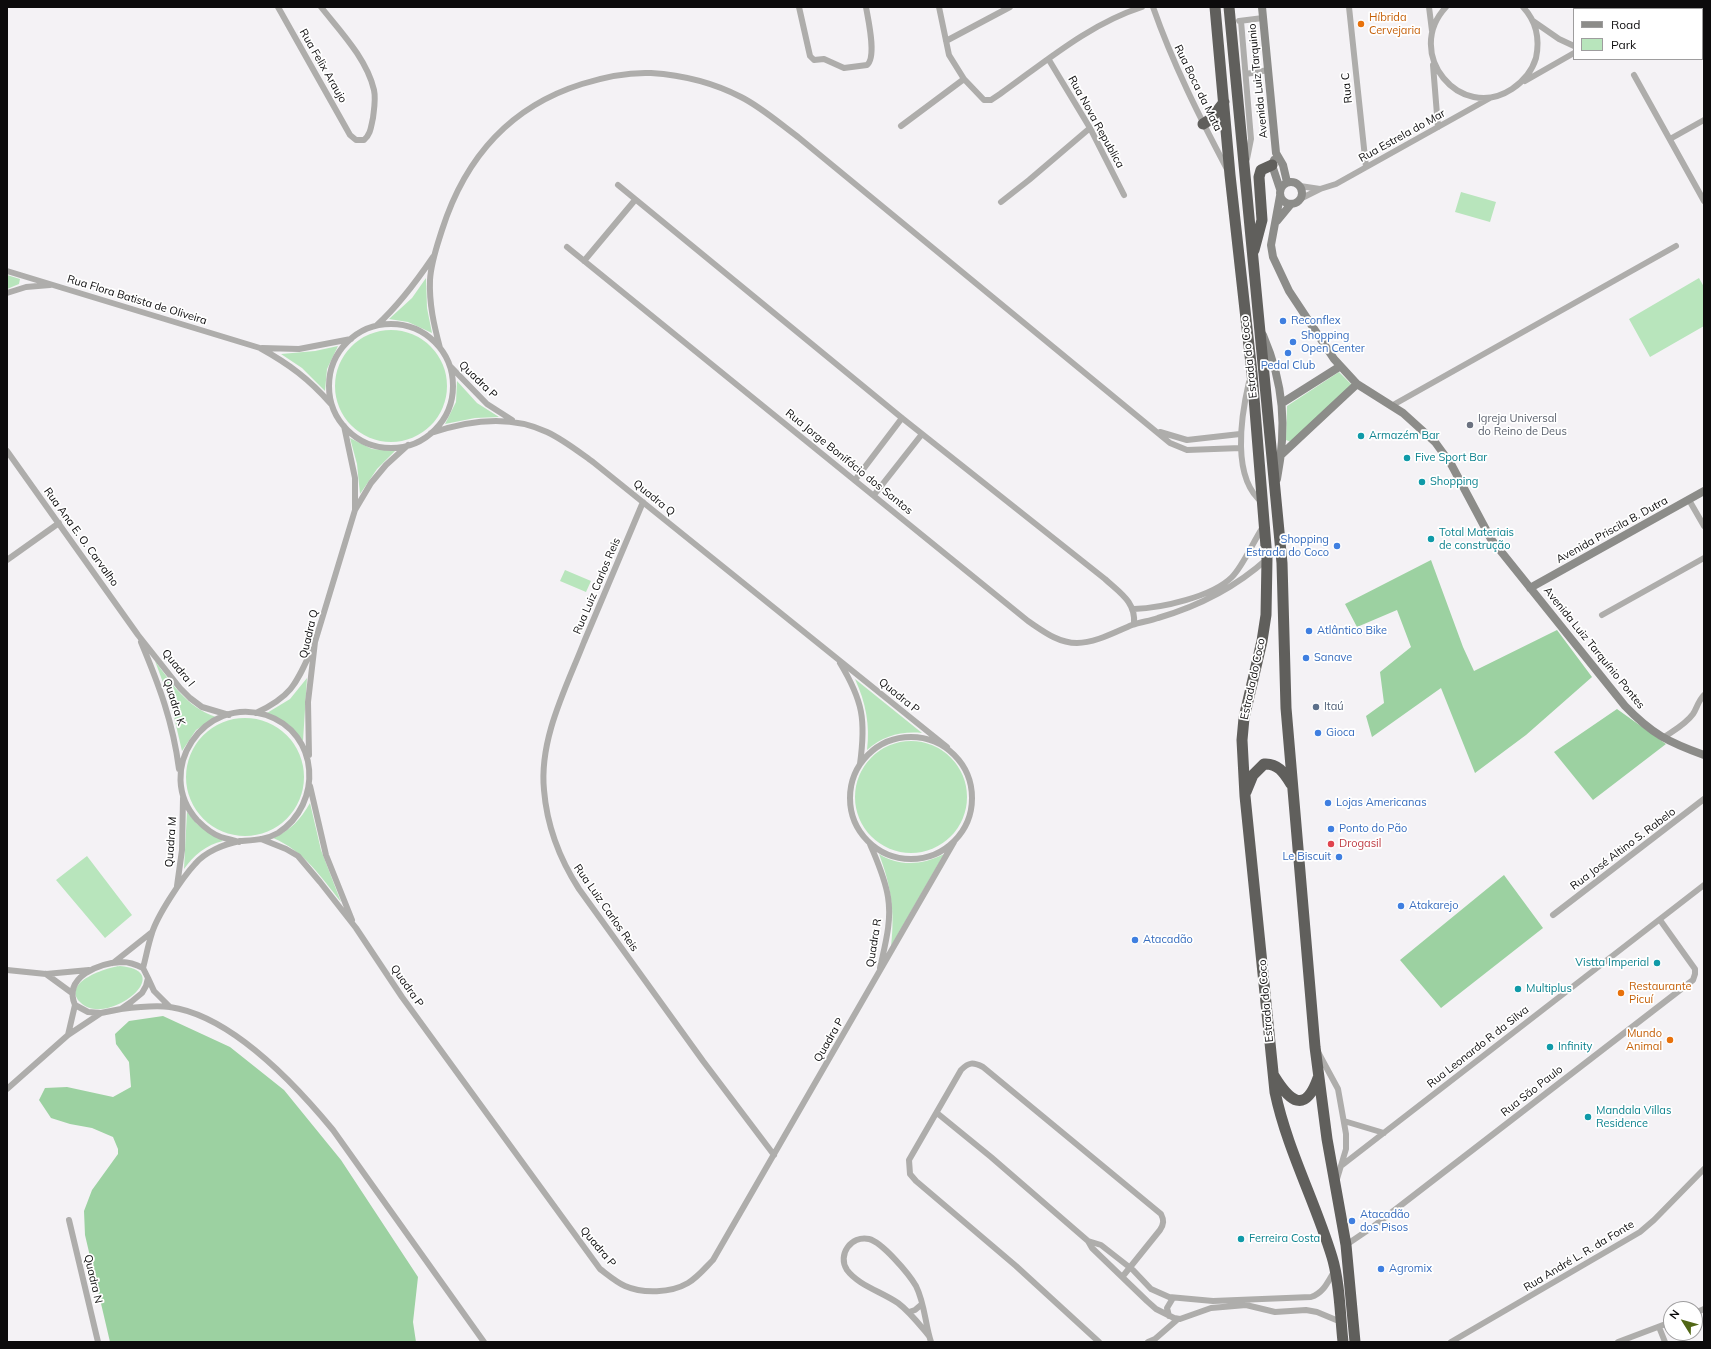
<!DOCTYPE html>
<meta charset="utf-8">
<style>
body{margin:0}
#map{position:relative;width:1711px;height:1349px;overflow:hidden;background:#f4f2f5;font-family:Mulish,sans-serif}
canvas{display:block}
.frame{position:absolute;inset:0;border:8px solid #0c0b0c;pointer-events:none}
.legend{position:absolute;left:1573px;top:8px;width:130px;height:52px;box-sizing:border-box;background:#fff;border:1px solid #9e9d9e;margin:0;padding:5px 7px;list-style:none;font-size:12px;color:#0c0b0c}
.legend li{display:flex;align-items:center;gap:8px;height:20px}
.legend b{width:20px;border:1px solid #9e9d9e}
.north{position:absolute;left:1663px;top:1301px;width:40px;height:40px;box-sizing:border-box;background:#fff;border:1px solid #9e9d9e;border-radius:50%;rotate:307deg;font-size:11px;font-weight:700;line-height:16px;text-align:center;color:#0c0b0c}
.north::after{content:'';display:block;margin:auto;width:14px;height:18px;background:#516715;clip-path:polygon(50% 0,100% 100%,50% 72%,0 100%)}
</style>
<div id="map">
<canvas width="1711" height="1349"></canvas>
<div class="frame"></div>
<ul class="legend">
<li><b style="height:5px;background:#8c8c89"></b>Road</li>
<li><b style="height:11px;background:#b8e5bc"></b>Park</li>
</ul>
<div class="north">N</div>
</div>
<script>
const ctx = document.querySelector('canvas').getContext('2d');
ctx.lineJoin = 'round';
function fillPath(path, color) {
  ctx.fillStyle = color;
  ctx.fill(path, 'evenodd');
}
function stroke(path, color, width, dash) {
  ctx.strokeStyle = color;
  ctx.lineWidth = width;
  ctx.lineCap = dash ? 'butt' : 'round';
  ctx.setLineDash(dash || []);
  ctx.stroke(path);
}
function label(font, color, halo, rows, align = 'center') {
  ctx.font = font + ' Mulish,sans-serif';
  ctx.lineWidth = 3.5;
  ctx.setLineDash([]);
  ctx.textBaseline = 'middle';
  ctx.strokeStyle = halo;
  ctx.fillStyle = color;
  for (const [text, x, y, turn = 0] of rows) {
    ctx.save();
    ctx.translate(x, y);
    ctx.rotate((+turn || 0) * Math.PI / 180);
    ctx.textAlign = isNaN(turn) ? turn : align;
    if (halo) ctx.strokeText(text, 0, 0);
    ctx.fillText(text, 0, 0);
    ctx.restore();
  }
}
const green = new Path2D(`
 M1461,192L1496,202L1490,222L1455,212Z
 M7,275L20,279L19,284L7,289Z
 M426,278L427,308L432,333L408,322L389,319L412,298Z
 M1699,278L1704,287V326L1650,357L1629,319Z
 M335 386a56 56 0 1 1 112 0a56 56 0 1 1-112 0Z
 M338,346L327,369L325,391L302,368L281,354L315,351Z
 M1339,372L1352,385L1291,442L1286,440L1287,406Z
 M457,381L477,403L499,417L475,418L445,424L456,402Z
 M350,438L372,449L395,451L377,469L360,494L357,464Z
 M565,570L591,581L586,592L560,581Z
 M155,661C173,685 187,707 216,717L196,730L182,751L171,704Z
 M307,678L303,741L289,725L267,713L290,699Z
 M855,679L922,733C901,731 883,736 867,750C870,725 866,703 855,679Z
 M186 777a59 59 0 1 1 118 0a59 59 0 1 1-118 0Z
 M855 797a56 56 0 1 1 112 0a56 56 0 1 1-112 0Z
 M310,803L321,850L341,902C321,877 304,851 273,838C290,831 301,819 310,803Z
 M187,812L197,824L223,841C206,845 194,855 184,869Z
 M879,854C899,867 923,865 944,854L891,946C895,911 891,886 879,854Z
 M87,856L132,915L105,938L56,880Z
 M120,966C180,971 105,1029 80,1002C61,982 108,967 120,966Z`);
const forest = new Path2D(`
 M1431,560L1463,647L1474,671L1557,630L1592,677L1526,735L1475,773L1441,688L1372,737L1366,716L1384,703L1380,672L1411,647L1397,610L1357,627L1345,604Z
 M1617,709L1666,744L1593,800L1554,752Z
 M1504,875L1543,928L1441,1008L1400,960Z
 M163,1016L230,1047L284,1090L341,1160L418,1277L413,1322L416,1342H110L85,1235L84,1211L92,1190L118,1154V1149L113,1137L92,1128L70,1124L51,1118L39,1100L45,1088L67,1087L113,1097L131,1087L129,1062L116,1044L115,1034L129,1021Z`);
const street = new Path2D(`
 M278,7L350,135L356,140H364C371,134 371,126 373,118C374,109 376,99 374,90C367,59 340,31 321,7
 M799,7L810,56L814,60L824,59L844,68L867,65C877,57 868,19 866,7
 M939,7L949,55L964,79L984,100H991L1000,94C1045,62 1089,24 1142,7
 M1153,7C1173,64 1199,116 1227,169
 M1349,7L1366,167
 M1429,7L1432,31
 M1446,7C1403,53 1460,123 1512,89C1524,81 1532,71 1536,58C1540,39 1536,21 1523,7
 M1622,9V7
 M1239,21L1263,18
 M1241,21L1251,139L1247,159
 M1533,21L1559,39L1574,46
 M1702,27L1704,24
 M946,41L1010,7
 M1049,60L1090,128L1124,195
 M1433,65L1438,127
 M1246,74L1268,70
 M1634,75L1704,201
 M1525,81L1574,53
 M901,126L964,79
 M1670,139L1704,120
 M618,185L902,418L1105,579C1120,593 1136,602 1134,624
 M1300,186L1320,189
 M1300,199L1320,189L1336,184L1490,98
 M1001,202L1029,180L1090,128
 M567,247L1028,621C1043,631 1058,643 1077,643C1095,643 1115,632 1132,625C1140,622 1150,621 1158,618C1199,606 1236,587 1267,559
 M584,261L635,200
 M7,271L260,348C289,364 309,379 331,404
 M7,293L26,287L50,285
 M329 386a62 62 0 1 1 124 0a62 62 0 1 1-124 0Z
 M377,325C399,305 416,282 433,257
 M262,348L299,349L351,339
 M440,348C434,325 429,304 430,280C431,262 437,246 442,230C465,158 509,107 582,84C604,77 627,72 651,73C681,75 714,83 741,97C761,107 779,123 798,137L1170,443L1187,450L1241,448
 M450,366L487,404L512,420
 M1249,382C1241,416 1231,479 1263,503
 M1393,405L1676,246
 M344,426L355,478V510
 M1160,432L1187,440L1240,434
 M431,433C469,420 510,414 547,432C564,440 579,452 593,462L947,747
 M7,451L138,635L180,688L190,698L202,707L229,715
 M855,480L902,418
 M874,495L922,434
 M1689,500L1704,526
 M643,502C623,549 604,595 584,642C566,688 539,739 544,790C547,827 559,858 579,889L703,1061L774,1155
 M7,560L59,523
 M1134,609C1161,608 1212,597 1232,577C1243,566 1253,542 1263,527
 M1602,615L1704,558
 M141,642C159,685 173,722 179,769
 M840,663C863,701 866,720 860,764
 M256,713C292,696 296,684 312,649
 M850 798a61 61 0 1 1 122 0a61 61 0 1 1-122 0Z
 M1663,738C1673,731 1686,724 1693,714C1697,708 1698,701 1704,695
 M309,755L308,702L315,642L355,510L371,483L386,465L408,445
 M310,786L326,855L352,920
 M261,839L286,849L298,856L320,882L356,928L402,997L600,1269C608,1275 616,1282 625,1286C643,1294 671,1293 688,1283C698,1277 705,1268 713,1260L954,842
 M870,844C877,861 885,878 888,897C892,921 885,945 880,968
 M177,886L182,850L183,798
 M1553,915L1704,799
 M113,963L152,932
 M143,968C146,957 148,945 152,933C157,916 182,878 195,864C205,852 224,844 240,841C253,840 266,840 278,833C323,804 320,733 266,715C204,695 153,771 197,820C204,827 212,834 221,837C227,839 233,840 239,842
 M7,970L46,974L89,970
 M46,974L72,993
 M148,978L154,991L170,1007
 M121,1009C137,1007 154,1005 170,1007C232,1016 295,1084 333,1130L484,1342
 M68,1035L75,1005
 M1318,1052L1338,1089L1346,1134V1149L1337,1179
 M7,1089L68,1035L101,1013L121,1009L131,1002L142,993L146,986L148,978L143,968C137,965 130,962 122,962C99,963 63,977 75,1005L88,1012L101,1013
 M937,1113L991,1157L1088,1241L1092,1248L1147,1301L1156,1309L1174,1318L1180,1319L1211,1308L1246,1305L1275,1312L1306,1310L1317,1312L1341,1322
 M1344,1121L1384,1133
 M1341,1166L1704,885
 M69,1220L98,1342
 M1088,1241L1101,1245L1133,1270L1151,1289L1169,1297L1213,1301L1311,1297C1324,1293 1328,1281 1335,1270
 M1346,1245L1374,1226L1693,980L1695,974V969L1660,920
 M909,1312L915,1310L922,1304
 M1695,1313L1704,1309
 M1169,1316L1167,1308L1173,1298
 M1659,1327L1665,1342
 M929,1336C919,1324 910,1312 898,1303C882,1292 858,1285 847,1270C837,1255 851,1235 869,1239C882,1242 909,1274 916,1286C925,1304 925,1324 931,1342
 M1099,1342L1016,1266L916,1181L910,1174L909,1160L961,1070C969,1062 973,1062 983,1067L1161,1214C1164,1220 1164,1224 1160,1230L1123,1276
 M1148,1342L1155,1339L1178,1319
 M1451,1342L1640,1232L1654,1220L1704,1169
 M1618,1342L1671,1322`);
const secondary = new Path2D(`
 M1262,7L1276,153L1283,165L1287,182
 M1274,160L1272,165L1280,189
 M1280 193a11 11 0 1 1 22 0a11 11 0 1 1-22 0Z
 M1280,196L1271,245L1273,257L1289,291L1334,359L1357,384L1403,413L1435,442L1451,464L1491,539L1625,706C1652,734 1668,742 1704,755
 M1277,221L1291,204
 M1263,335C1284,384 1287,427 1277,479
 M1282,403L1339,367
 M1281,455L1357,384
 M1530,588L1704,491`);
const highway = new Path2D(`
 M1215,7L1230,175L1252,373L1267,559L1266,615L1262,641L1244,718L1242,740L1245,796L1275,1092C1287,1149 1315,1201 1332,1257C1340,1283 1340,1315 1343,1342
 M1229,7L1282,563L1286,708L1315,1047L1327,1139L1346,1245L1355,1342
 M1203,124L1211,119L1224,102
 M1254,250L1262,220L1259,177L1261,170L1272,165
 M1246,792L1253,775L1264,764C1278,763 1284,773 1291,784
 M1274,1076C1290,1102 1305,1114 1318,1078`);
const markers = [
 [1361,24,4,"#e8710a"],
 [1283,321,4,"#3f7fe0"],
 [1293,342,4,"#3f7fe0"],
 [1288,353,4,"#3f7fe0"],
 [1470,425,4,"#6b7280"],
 [1361,436,4,"#0f9aa8"],
 [1407,458,4,"#0f9aa8"],
 [1422,482,4,"#0f9aa8"],
 [1431,539,4,"#0f9aa8"],
 [1337,546,4,"#3f7fe0"],
 [1309,631,4,"#3f7fe0"],
 [1306,658,4,"#3f7fe0"],
 [1316,707,4,"#5c6f8a"],
 [1318,733,4,"#3f7fe0"],
 [1328,803,4,"#3f7fe0"],
 [1331,829,4,"#3f7fe0"],
 [1331,844,4,"#e0444e"],
 [1339,857,4,"#3f7fe0"],
 [1401,906,4,"#3f7fe0"],
 [1135,940,4,"#3f7fe0"],
 [1657,963,4,"#0f9aa8"],
 [1518,989,4,"#0f9aa8"],
 [1621,993,4,"#e8710a"],
 [1670,1040,4,"#e8710a"],
 [1550,1047,4,"#0f9aa8"],
 [1588,1117,4,"#0f9aa8"],
 [1352,1221,4,"#3f7fe0"],
 [1241,1239,4,"#0f9aa8"],
 [1381,1269,4,"#3f7fe0"]
];
const foodNames = [
 ["Híbrida",1369,18],
 ["Cervejaria",1369,31],
 ["Restaurante",1629,987],
 ["Picuí",1629,1000],
 ["Mundo",1662,1034,"right"],
 ["Animal",1662,1047,"right"]
];
const streetNames = [
 ["Rua Felix Araujo",323,66,60],
 ["Avenida Luiz Tarquinio",1258,81,-96],
 ["Rua Boca da Mata",1198,88,64],
 ["Rua C",1347,88,-96],
 ["Rua Nova Republica",1096,122,61],
 ["Rua Estrela do Mar",1402,136,-29],
 ["Rua Flora Batista de Oliveira",137,300,17],
 ["Estrada do Coco",1249,357,-96],
 ["Quadra P",478,380,44],
 ["Rua Jorge Bonifácio dos Santos",849,462,39],
 ["Quadra Q",654,498,39],
 ["Avenida Priscila B. Dutra",1612,530,-29],
 ["Rua Ana E. O. Carvalho",81,537,54],
 ["Rua Luiz Carlos Reis",597,586,-67],
 ["Quadra Q",309,634,-77],
 ["Avenida Luiz Tarquínio Pontes",1594,648,51],
 ["Quadra l",178,668,51],
 ["Estrada do Coco",1253,679,-78],
 ["Quadra P",899,696,39],
 ["Quadra K",174,702,72],
 ["Quadra M",171,842,-86],
 ["Rua José Altino S. Rabelo",1623,849,-37],
 ["Rua Luiz Carlos Reis",606,908,55],
 ["Quadra R",874,943,-81],
 ["Quadra P",407,986,55],
 ["Estrada do Coco",1266,1001,-95],
 ["Quadra P",829,1040,-60],
 ["Rua Leonardo R da Silva",1478,1047,-38],
 ["Rua São Paulo",1532,1091,-38],
 ["Quadra P",598,1247,50],
 ["Rua André L. R. da Fonte",1579,1256,-31],
 ["Quadra N",93,1279,77]
];
const shopNames = [
 ["Reconflex",1291,321],
 ["Shopping",1301,336],
 ["Open Center",1301,349],
 ["Pedal Club",1288,366,"center"],
 ["Shopping",1329,540,"right"],
 ["Estrada do Coco",1329,553,"right"],
 ["Atlântico Bike",1317,631],
 ["Sanave",1314,658],
 ["Gioca",1326,733],
 ["Lojas Americanas",1336,803],
 ["Ponto do Pão",1339,829],
 ["Le Biscuit",1331,857,"right"],
 ["Atakarejo",1409,906],
 ["Atacadão",1143,940],
 ["Atacadão",1360,1215],
 ["dos Pisos",1360,1228],
 ["Agromix",1389,1269]
];
const worshipNames = [
 ["Igreja Universal",1478,419],
 ["do Reino de Deus",1478,432]
];
const cultureNames = [
 ["Armazém Bar",1369,436],
 ["Five Sport Bar",1415,458],
 ["Shopping",1430,482],
 ["Total Materiais",1439,533],
 ["de construção",1439,546],
 ["Vistta Imperial",1649,963,"right"],
 ["Multiplus",1526,989],
 ["Infinity",1558,1047],
 ["Mandala Villas",1596,1111],
 ["Residence",1596,1124],
 ["Ferreira Costa",1249,1239]
];
const serviceNames = [
 ["Itaú",1324,707]
];
const healthNames = [
 ["Drogasil",1339,844]
];
fillPath(green, '#b8e5bc');
fillPath(forest, '#9cd1a1');
stroke(street, '#aeadab', 6);
stroke(secondary, '#8c8c89', 8);
stroke(highway, '#605f5c', 11);
for (const [x, y, r, color] of markers) {
  const dot = new Path2D();
  dot.arc(x, y, r, 0, 2 * Math.PI);
  ctx.fillStyle = color;
  ctx.fill(dot);
  stroke(dot, '#fff', 1.5);
}
label('11px', '#c56008', '#fff', foodNames, 'left');
label('11px', '#0c0b0c', '#fff', streetNames);
label('11px', '#366cbe', '#fff', shopNames, 'left');
label('11px', '#5b616d', '#fff', worshipNames, 'left');
label('11px', '#0d838f', '#fff', cultureNames, 'left');
label('11px', '#4e5e75', '#fff', serviceNames, 'left');
label('11px', '#be3a42', '#fff', healthNames, 'left');
</script>
